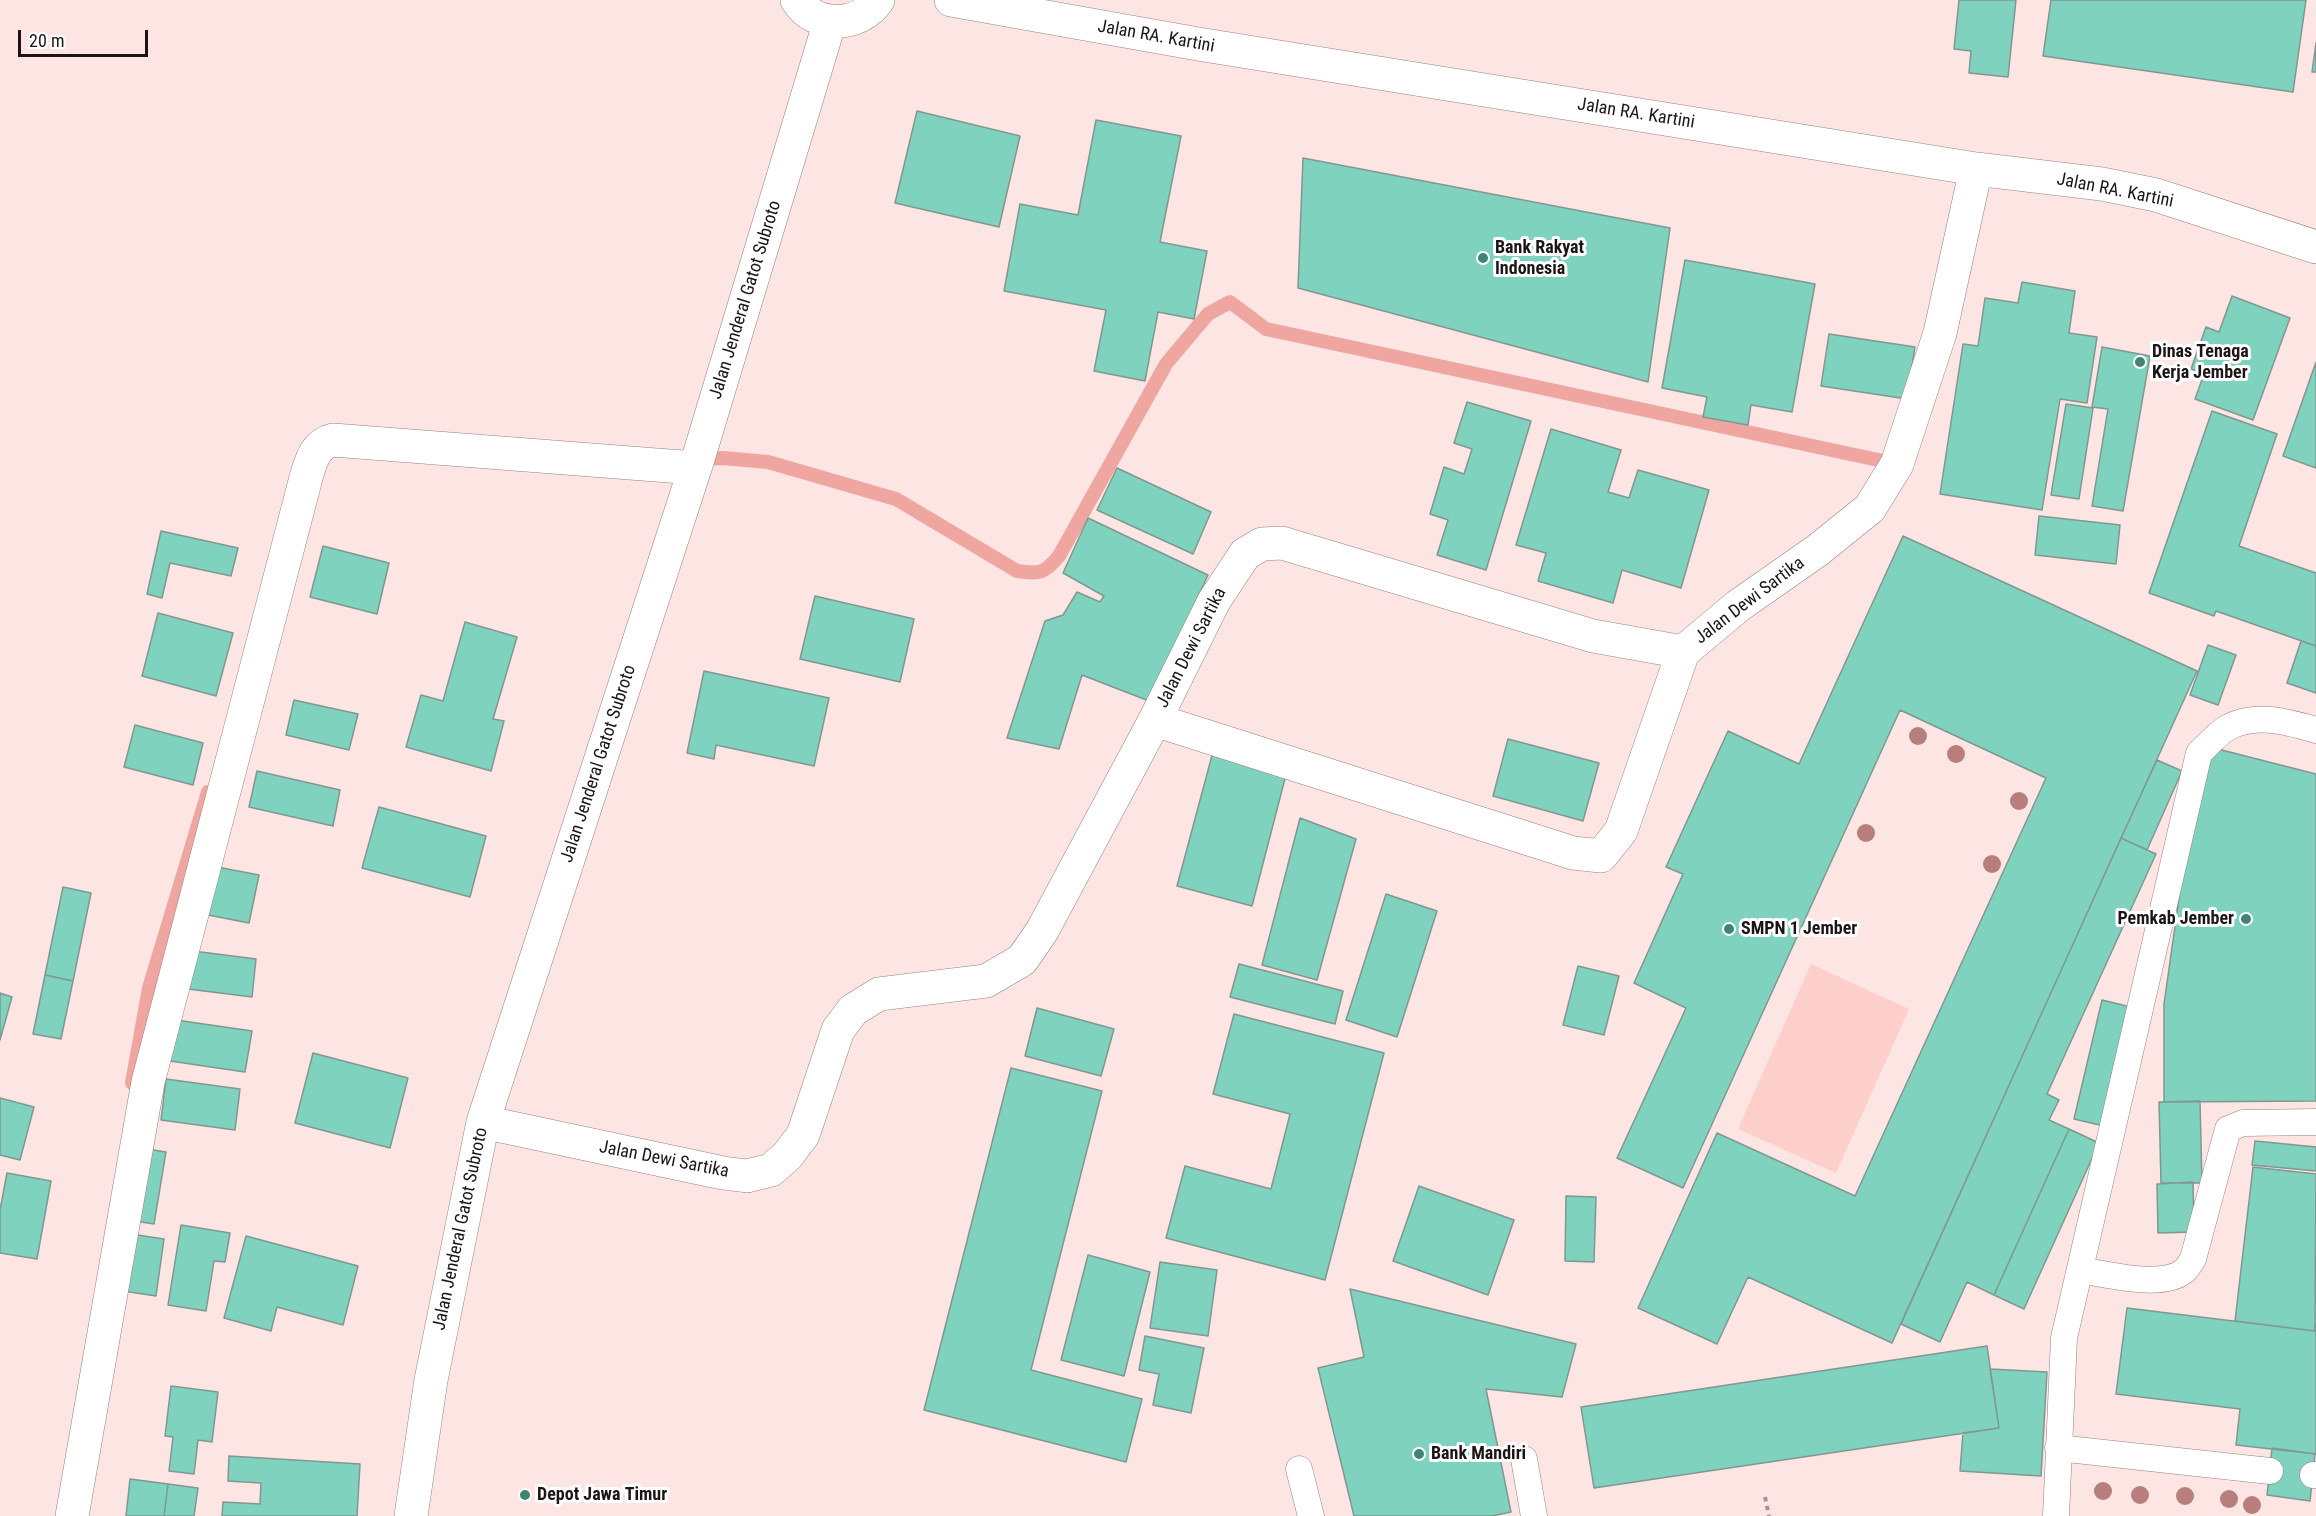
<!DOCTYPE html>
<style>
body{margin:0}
#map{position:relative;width:2316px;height:1516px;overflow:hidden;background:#fde5e3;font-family:"Roboto Condensed",sans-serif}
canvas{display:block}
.scale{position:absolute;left:18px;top:30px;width:130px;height:27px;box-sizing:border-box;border:3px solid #1d1515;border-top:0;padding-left:8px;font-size:18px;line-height:21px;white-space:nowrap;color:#1d1515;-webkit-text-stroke:4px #fff;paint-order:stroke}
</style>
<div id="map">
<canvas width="2316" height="1516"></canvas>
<div class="scale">20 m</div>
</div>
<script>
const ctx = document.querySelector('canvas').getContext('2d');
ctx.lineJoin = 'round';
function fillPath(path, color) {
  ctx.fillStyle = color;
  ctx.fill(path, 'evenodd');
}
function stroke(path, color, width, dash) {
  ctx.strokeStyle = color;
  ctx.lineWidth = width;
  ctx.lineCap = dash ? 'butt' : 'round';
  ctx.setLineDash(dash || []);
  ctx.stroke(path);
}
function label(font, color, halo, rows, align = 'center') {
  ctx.font = font + ' "Roboto Condensed",sans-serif';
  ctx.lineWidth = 6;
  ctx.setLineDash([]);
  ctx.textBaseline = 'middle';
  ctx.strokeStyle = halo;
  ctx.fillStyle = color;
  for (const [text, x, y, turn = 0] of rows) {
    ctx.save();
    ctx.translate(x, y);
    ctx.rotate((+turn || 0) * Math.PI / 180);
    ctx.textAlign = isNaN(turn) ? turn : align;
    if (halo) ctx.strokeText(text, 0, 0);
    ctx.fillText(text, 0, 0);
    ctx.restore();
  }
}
const green = new Path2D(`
 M1811,964L1909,1009L1836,1173L1738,1129Z`);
const stream = new Path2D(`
 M698,459L723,458L768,462L896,499L1017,571C1040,574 1044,574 1059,556L1166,364L1208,314L1230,302L1266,329L1897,464
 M132,1083L149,988L208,792`);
const building = new Path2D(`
 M1959,0H2016L2008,77L1969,73L1971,51L1954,49Z
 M2051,0H2306L2293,92L2043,56Z
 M2316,43V72H2312Z
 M917,111L1020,136L999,227L895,203Z
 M1096,120L1181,136L1160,242L1207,251L1194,319L1158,312L1145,381L1094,371L1106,310L1004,291L1020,204L1078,215Z
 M1303,158L1670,228L1648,382L1298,288Z
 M1685,260L1815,284L1792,412L1751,405L1748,425L1703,417L1707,397L1662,388Z
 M2022,282L2075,291L2069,333L2097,337L2087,403L2060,399L2042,510L1940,494L1963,344L1978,346L1985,298L2018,303Z
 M2232,296L2290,318L2253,420L2195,399L2204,374L2191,369L2206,327L2219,332Z
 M1829,334L1915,347L1907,399L1821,386Z
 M2102,347L2150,356L2123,511L2092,506L2108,409L2092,407Z
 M2316,362V468L2283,456Z
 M1467,402L1531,421L1486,570L1437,555L1448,520L1430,514L1444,467L1464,474L1472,449L1454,443Z
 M2066,404L2093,408L2079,499L2051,495Z
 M2212,411L2277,434L2239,546L2316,573V646L2216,611L2214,616L2149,593Z
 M1551,429L1621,450L1608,492L1629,498L1638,470L1709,490L1681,588L1622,570L1613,603L1538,581L1546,553L1516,545Z
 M1117,468L1211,512L1193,554L1097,510Z
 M2039,516L2120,525L2116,564L2035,555Z
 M1088,518L1208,575L1149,701L1082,675L1059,749L1007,738L1045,621L1063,615L1077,592L1100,602L1104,596L1063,573Z
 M161,531L238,548L231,576L170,563L162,598L147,594Z
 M1903,536L2197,671L1892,1343L1748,1277L1717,1344L1638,1308L1717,1133L1855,1196L2046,778L1900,710L1683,1188L1617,1158L1686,1008L1634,983L1683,874L1666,867L1728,731L1799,764Z
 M323,546L389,563L377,614L310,597Z
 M815,596L914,619L900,682L800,659Z
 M158,613L233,633L216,696L142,676Z
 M465,622L517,637L493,719L504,721L491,771L406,747L421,695L443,701Z
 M2301,641L2316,646V693L2287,683Z
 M2208,645L2236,655L2218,705L2190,695Z
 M704,671L829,698L814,766L716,745L714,759L687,753Z
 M294,700L358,714L349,750L286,735Z
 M135,725L203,743L193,785L124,767Z
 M1508,739L1599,763L1583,821L1493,796Z
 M2210,747L2316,774V1101L2164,1102V1004L2188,835Z
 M1214,748L1288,767L1252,906L1177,886Z
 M2157,760L2182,771L2147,850L2121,838Z
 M257,771L340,790L333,826L249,807Z
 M379,807L486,836L470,897L362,868Z
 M1300,818L1356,839L1317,980L1262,965Z
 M2121,838L2156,854L2047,1094L2059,1100L2049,1120L2069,1129L1994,1295L1967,1282L1940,1342L1901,1324Z
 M217,867L259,875L249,923L208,915Z
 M63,887L91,893L73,981L45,975Z
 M1386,894L1437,911L1397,1037L1346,1020Z
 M193,951L256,959L252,997L188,989Z
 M1239,964L1343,991L1335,1024L1230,997Z
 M1578,966L1619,976L1604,1035L1563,1025Z
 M45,975L73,981L61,1039L33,1034Z
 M0,993L12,997L0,1040Z
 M2102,1000L2131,1007L2104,1126L2074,1119Z
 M1037,1008L1114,1029L1101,1076L1025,1056Z
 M1234,1014L1384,1053L1325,1280L1166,1238L1185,1166L1271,1189L1290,1114L1213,1094Z
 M176,1020L252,1031L245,1072L170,1061Z
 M313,1053L408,1078L390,1148L295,1123Z
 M1011,1068L1102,1091L1031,1370L1142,1399L1126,1462L924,1410Z
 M166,1079L240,1089L235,1130L161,1120Z
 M0,1098L34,1107L20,1160L0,1155Z
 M2200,1101L2202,1183H2161L2159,1102Z
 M2069,1129L2099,1143L2024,1309L1994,1295Z
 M2255,1141L2316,1147V1171L2252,1165Z
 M141,1148L166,1152L154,1224L129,1220Z
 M2253,1167L2316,1174L2315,1331L2235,1321Z
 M7,1173L51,1181L37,1259L0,1253V1210Z
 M2193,1182L2194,1232L2158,1233L2157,1184Z
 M1419,1186L1514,1220L1488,1295L1393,1261Z
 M1566,1196L1596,1197L1594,1262L1565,1261Z
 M181,1225L230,1233L225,1262L214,1261L206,1311L168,1305Z
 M131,1234L164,1239L156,1296L123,1291Z
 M246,1236L358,1266L343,1325L277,1307L271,1331L224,1318Z
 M1088,1255L1150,1272L1124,1376L1061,1360Z
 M1160,1262L1217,1270L1208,1336L1150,1328Z
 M1350,1289L1576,1344L1562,1397L1486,1389L1511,1512L1492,1516H1354L1318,1368L1364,1357Z
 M2127,1308L2315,1331L2316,1324V1454L2236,1445L2240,1409L2116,1394Z
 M1145,1336L1204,1348L1191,1413L1153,1405L1159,1374L1139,1370Z
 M1987,1346L1999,1428L1594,1488L1581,1407Z
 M1990,1369L2047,1372L2041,1476L1960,1471L1963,1433L1999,1428Z
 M171,1386L218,1392L212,1442L198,1440L194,1474L169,1471L173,1437L165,1436Z
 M2272,1448L2315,1454L2310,1501L2267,1495Z
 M229,1456L360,1464L357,1516H222L223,1502L260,1504L261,1483L228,1481Z
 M130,1479L168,1484L164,1516H126Z
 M168,1484L198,1488L194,1516H164Z`);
const path = new Path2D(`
 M1765,1497L1769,1516`);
const service = new Path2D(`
 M2080,1270C2107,1274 2162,1289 2184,1271C2188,1268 2190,1263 2193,1259L2228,1129L2243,1123L2316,1122
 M2058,1448L2270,1471
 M1524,1459L1534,1516
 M1299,1469L1311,1516
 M2313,1475H2316
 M2056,1516L2064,1338L2199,753C2208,745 2217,734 2227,728C2255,712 2288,722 2316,730`);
const minor = new Path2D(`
 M797,0C815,29 859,28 878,0
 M951,0L1198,44L1976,169L2102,184L2156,195L2316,247
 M1155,720L1573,853L1601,856L1621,831L1683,652
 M483,1122L723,1173L747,1176L771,1170L787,1156L803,1135L838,1030L853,1010L879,994L986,981L1022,960L1042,931L1155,720L1214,601L1245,554L1262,544L1282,543L1593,636L1683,652L1738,606L1818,550L1870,508L1897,464L1940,333L1976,169
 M72,1516L148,1082L307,474C312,458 316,444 333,440L695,468
 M411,1516L431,1380L483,1122L698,459L830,21`);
const trees = [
 [1918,736],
 [1956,754],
 [2019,801],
 [1866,833],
 [1992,864],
 [2103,1491],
 [2140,1495],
 [2185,1496],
 [2229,1499],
 [2252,1505]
];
const markers = [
 [1483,258,6,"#428474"],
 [2140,362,6,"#428474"],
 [2246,919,6,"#428474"],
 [1729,929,6,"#428474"],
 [1419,1454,6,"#428474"],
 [525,1495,6,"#428474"]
];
const streetNames = [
 ["Jalan RA. Kartini",1156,37,10],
 ["Jalan RA. Kartini",1636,114,9],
 ["Jalan RA. Kartini",2115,191,11],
 ["Jalan Jenderal Gatot Subroto",746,300,-73],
 ["Jalan Dewi Sartika",1750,601,-37],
 ["Jalan Dewi Sartika",1192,648,-63],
 ["Jalan Jenderal Gatot Subroto",599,764,-72],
 ["Jalan Dewi Sartika",664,1160,11],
 ["Jalan Jenderal Gatot Subroto",461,1229,-78]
];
const poiNames = [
 ["Bank Rakyat",1495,248],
 ["Indonesia",1495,269],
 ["Dinas Tenaga",2152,352],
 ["Kerja Jember",2152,373],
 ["Pemkab Jember",2234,919,"right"],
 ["SMPN 1 Jember",1741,929],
 ["Bank Mandiri",1431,1454],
 ["Depot Jawa Timur",537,1495]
];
fillPath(green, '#fdcfca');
stroke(stream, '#efa6a0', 14);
fillPath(building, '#7ed2be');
stroke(building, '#819791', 1.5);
stroke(service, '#96817f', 27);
stroke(minor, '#96817f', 34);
stroke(path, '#a49392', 4, [4.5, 4.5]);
stroke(service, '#fff', 26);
stroke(minor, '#fff', 33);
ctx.fillStyle = '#b77e7c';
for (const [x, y] of trees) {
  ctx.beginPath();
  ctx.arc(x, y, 9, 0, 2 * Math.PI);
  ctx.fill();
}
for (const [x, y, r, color] of markers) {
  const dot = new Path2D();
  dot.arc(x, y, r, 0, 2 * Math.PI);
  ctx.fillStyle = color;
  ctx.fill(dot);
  stroke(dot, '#fff', 2);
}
label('18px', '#1d1515', '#fff', streetNames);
label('bold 18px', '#1d1515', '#fff', poiNames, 'left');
</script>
